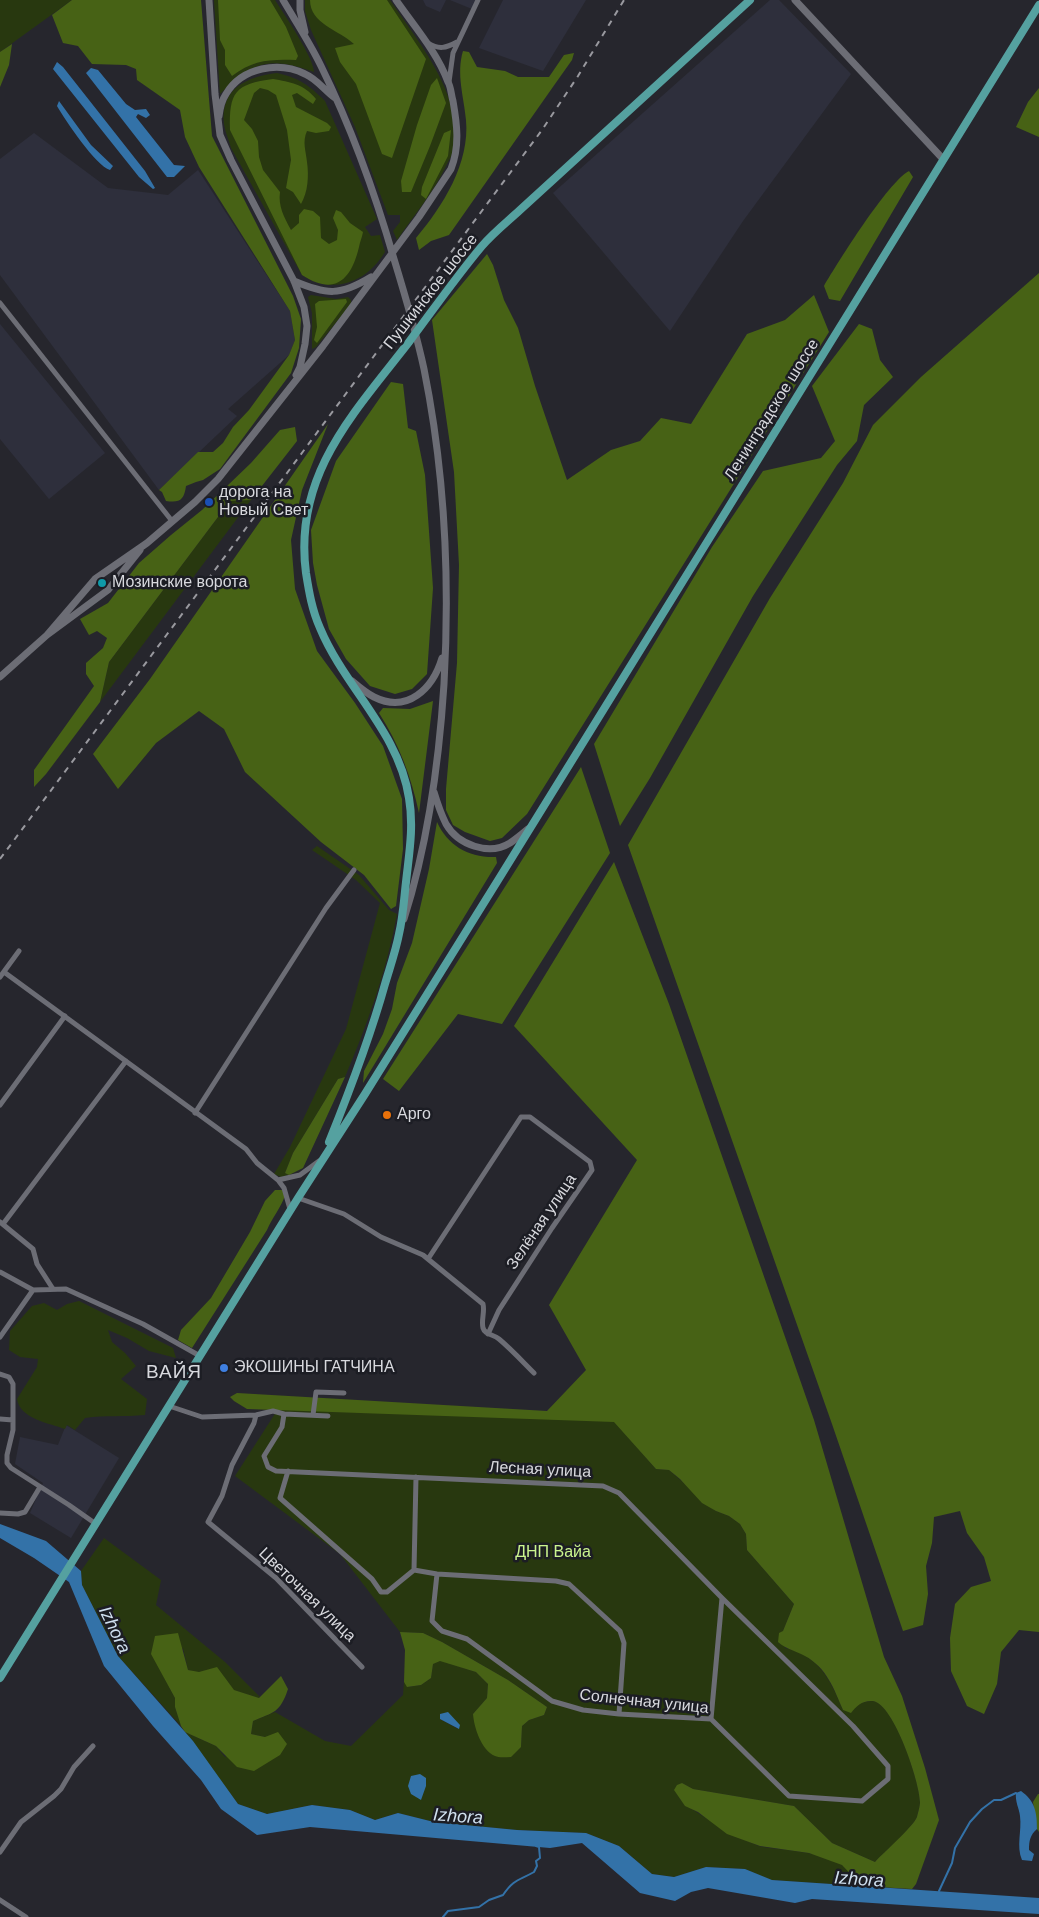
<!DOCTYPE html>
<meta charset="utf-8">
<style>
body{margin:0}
canvas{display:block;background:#26262d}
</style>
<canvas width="1039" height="1917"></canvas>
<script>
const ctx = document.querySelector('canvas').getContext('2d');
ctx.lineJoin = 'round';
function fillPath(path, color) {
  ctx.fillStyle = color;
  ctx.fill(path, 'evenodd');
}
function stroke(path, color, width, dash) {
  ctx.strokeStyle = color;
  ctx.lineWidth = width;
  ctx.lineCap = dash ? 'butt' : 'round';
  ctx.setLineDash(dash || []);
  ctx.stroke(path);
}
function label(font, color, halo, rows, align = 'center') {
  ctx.font = font + ' Arial,sans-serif';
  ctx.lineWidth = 5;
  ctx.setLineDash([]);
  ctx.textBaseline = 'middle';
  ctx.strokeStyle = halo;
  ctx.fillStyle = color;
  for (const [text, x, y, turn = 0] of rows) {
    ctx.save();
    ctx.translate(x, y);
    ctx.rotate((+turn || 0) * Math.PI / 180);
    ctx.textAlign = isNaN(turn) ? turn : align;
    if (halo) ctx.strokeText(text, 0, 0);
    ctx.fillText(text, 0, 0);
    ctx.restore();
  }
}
const built = new Path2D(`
 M423,0H446L440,12L426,6Z
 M450,0H476L472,9Z
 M503,0H586L543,71L479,48Z
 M770,0H779L851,74L743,221L670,331L553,193Z
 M34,133L108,188L168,195L198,170L290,311L295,340L289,355L228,409L237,416L159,490L0,275V159Z
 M0,324L105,453L49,499L0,439Z
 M66,1425L119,1458L71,1538L30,1513L43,1483L15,1464L20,1437L58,1445Z`);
const green = new Path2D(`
 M0,0H72L0,52Z
 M214,0H275C284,14 314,58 314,72C270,56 253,61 220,94Z
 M305,0H390C418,42 465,96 453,150C452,155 449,160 447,164C434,192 414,215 397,240L393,231L400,222V215H388L355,127L311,30L305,11Z
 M277,73C299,78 309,85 325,101L377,219L365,227L371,236L380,235L385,252C366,283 333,295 302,275L231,148C229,140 225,132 224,124C220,88 247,77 277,73Z
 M311,295L336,299L348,297L351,300V304L316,347L312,349V313L308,297Z
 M251,500L100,702L109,662L230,501Z
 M317,846L359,875L389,910L397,914C387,970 367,1025 345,1077L338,1079L293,1153L285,1173L289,1175L281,1177L274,1174L290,1147L346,1029L380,903L356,880L312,850Z
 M79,1301L173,1348L176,1358L149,1351L127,1338L108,1330L112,1342L125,1353L136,1366L121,1379L147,1399L145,1415C124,1417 105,1415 85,1418L75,1430L67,1425L65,1429C49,1423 20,1419 17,1399L37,1367L38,1359L20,1357L9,1350L10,1331L32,1306L44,1303L57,1310L67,1304Z
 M278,1409L614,1421L656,1469L669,1470L716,1511L729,1516L740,1524L746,1534L747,1550L794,1604L783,1631L785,1648C819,1655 831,1681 843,1710C852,1707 863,1701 872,1701C894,1702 920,1783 920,1802C920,1806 918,1812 917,1817C913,1827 884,1853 875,1862L832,1843L794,1806L693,1789L682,1783L680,1799C689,1810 748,1844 763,1847C789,1851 817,1851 841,1864C849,1869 856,1880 862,1886L771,1880L745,1869L706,1867L674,1877L652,1874L619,1846L586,1833L517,1830L434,1822L398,1813L375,1820L350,1810L312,1805L267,1814L238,1804L185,1732L216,1746L225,1757L265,1737L251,1734L253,1721L275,1712L325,1741L351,1746L403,1695L404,1682L408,1687L421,1685L431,1678L433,1664L440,1660L476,1672L488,1684L487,1698L473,1714L521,1747L522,1726L529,1720L544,1715L547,1707L508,1680L442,1642L423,1633L400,1632L340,1554L235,1476ZM448,1713L458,1729L440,1719V1714Z
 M104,1538L161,1580L156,1605L225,1662L260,1697L259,1698L233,1690L227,1681L188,1670L183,1648L164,1677L175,1698V1707L181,1726L118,1656L82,1585L81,1571Z`);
const forest = new Path2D(`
 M72,0H201L212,136L293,296L301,319L299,348L291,373L220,469L203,480L196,482L186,486C184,500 180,503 166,501L162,492L159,490L198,452H213L223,443L233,427L249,410L289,355L295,340L290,311L199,167L185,137L180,110L137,80L136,69L126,65L92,64L78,46L63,43L52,15Z
 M218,0H270L286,27L298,56L296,60C270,59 253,60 232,76L225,65V50L220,40Z
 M310,0H387L426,59L392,158L382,154L356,84L340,62L335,48L354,44C339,30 310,24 310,0Z
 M12,44L9,65L0,87V52Z
 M463,51L469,52L477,67L505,71L518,77H549L564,55L574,53L572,60L555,84L449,235L431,241L419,250L416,238C443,206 470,163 466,120C464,97 456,74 463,51Z
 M437,78L446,103L430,146L411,192H402L401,181L417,125L431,85Z
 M273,79C290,82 304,84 316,99L313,104L297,93L292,95L296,107L327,123L331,127L329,131L316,133L307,131C302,142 306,151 307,162C309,176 308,192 301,204L293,192L286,188L291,160L287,130L276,95L268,90L260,88L254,93L244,120L252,129L258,141L259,157L263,170L280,192C278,206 284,217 291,230L299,223V215L304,209L313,211L320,217L321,238L329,244L337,240L338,230L333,218L336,210L341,212L350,223L363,232C362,238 360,241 359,247C351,281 334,296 302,275L230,130C229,92 235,84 273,79Z
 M1039,88V137L1016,127L1028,102Z
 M451,130L448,156L426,199L421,195L422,187L444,133Z
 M909,171L913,177L840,301L829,299L824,286C838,262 888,182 909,171Z
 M487,254L493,265L504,300L518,328L535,386L567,480L611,450L640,441L661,418L691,424L747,334L785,320L814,295L829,332L527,814L502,838L490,841L465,832L453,825L446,810V789L457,663L459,565L454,472L432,320Z
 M1039,273V1632L1019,1630L1001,1652L997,1684L984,1714L967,1706L951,1671L950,1638L955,1604L971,1587L991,1581L984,1557L967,1533L960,1511L934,1517L932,1543L926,1566L928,1594L923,1625L903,1631L832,1424L628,845L770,598L843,483L873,425L921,377Z
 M346,299L347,302L317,343L314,340L317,327L315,304L319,301Z
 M859,324L872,329L880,360L893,377L864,405L857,441L837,465L753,596L650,778L620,826L594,744L712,547L763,471L821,458L835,441L812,386Z
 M391,382L403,384L408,428L416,431L425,475L433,588L427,674L412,689L395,694L370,686L346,659L329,629L317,585L313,563L311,530L336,461Z
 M328,424L302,490L291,540L295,589L317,651L355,703L383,746L402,799L403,849L396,906L391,909L364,875L321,842L245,772L224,729L199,711L156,743L118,789L93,754L150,679Z
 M295,427L297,441L251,500L230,501L109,662L100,702L46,774L34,787V770L94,686L86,674V663L103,648L107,638L97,631L89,635L80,619L108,603L139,563L171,535L202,510L251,463L280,430Z
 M433,701L419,813C411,776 399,744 379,713L383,708L410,709Z
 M581,767L610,853L502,1024L458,1014L399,1091L383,1079Z
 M437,822C448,846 469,858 496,857L497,863L363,1083L364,1071L383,1034L392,1009L397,983L412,943L429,869Z
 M614,862L669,1004L814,1420L884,1657L902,1696L925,1768L939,1820L916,1884L912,1889L862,1886L842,1865L809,1853L760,1846L727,1834L698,1812L685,1806L674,1790L677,1785L682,1783L693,1789L794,1806L832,1843L875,1862C884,1852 913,1827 917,1817C918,1813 920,1806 920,1802C920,1783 894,1704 873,1701C863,1700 856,1706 851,1713L843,1710C834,1689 827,1668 805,1656C796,1651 786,1649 778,1642L779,1633L783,1631L794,1604L747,1550L746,1534L740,1524L729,1516L716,1511L702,1503L680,1479L669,1470L656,1469L614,1422L247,1409L234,1401L230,1397L237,1393L547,1411L586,1370L549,1305L637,1160L514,1026Z
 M345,1077L303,1168L289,1175L285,1173L293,1153L338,1079Z
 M275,1190H282L285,1195C282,1206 272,1218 267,1230L192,1348L178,1340L181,1330L211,1298L250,1232L265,1201Z
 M400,1632L423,1633L442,1642L508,1680L547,1707L544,1715L529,1720L522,1726L521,1747L511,1757C506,1757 499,1758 495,1756C481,1750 474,1727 473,1714L487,1698L488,1684L476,1672L440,1661L433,1664L431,1678L421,1685L407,1687L404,1682L405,1650Z
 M178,1633L188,1670L199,1672L217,1667L234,1690L259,1698L281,1676L288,1689C280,1713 274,1712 253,1721L251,1734L265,1737L278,1732L287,1744L280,1755L254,1771L237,1767L216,1746L185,1732L181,1726L175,1707V1698L151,1654L155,1636Z
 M1038,1794H1039V1832L1037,1829L1033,1802Z`);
const water = new Path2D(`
 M57,62L63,67L145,171L155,188L153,189L139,177L53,69Z
 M91,68L98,70L126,104L135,110L146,109L150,115L146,118L138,114L136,117L174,165L185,166L174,177H167L86,73Z
 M59,101L91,145L113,166L110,170C96,166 65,120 57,106Z
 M0,1524L46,1541L81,1571L82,1585L118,1656L193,1741L238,1804L267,1814L312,1805L350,1810L375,1820L398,1813L434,1822L517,1830L586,1833L619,1846L652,1874L674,1877L706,1867L745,1869L772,1880L1039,1898V1914L812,1899L795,1903L708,1888L691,1892L675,1901L640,1893L582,1843L550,1848L310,1827L257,1835L221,1809L201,1780L153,1726L104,1666L69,1582L34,1558L0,1538Z
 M448,1712L460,1725L459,1729L440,1719V1714Z
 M420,1774L426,1778V1786L421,1800L411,1794L408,1786L411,1776Z
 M1021,1791C1035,1801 1037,1812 1037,1829C1030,1835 1029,1841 1029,1850L1034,1854L1032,1861L1022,1860C1016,1846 1022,1831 1020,1816C1019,1808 1015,1802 1016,1793Z`);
const stream = new Path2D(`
 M939,1891L952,1863L955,1848L970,1822L982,1809L994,1800H1001L1016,1793
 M443,1917L448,1911L479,1907L489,1900L503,1895C514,1879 518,1881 534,1872L537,1866L536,1861L540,1858L539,1847L536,1846`);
const street = new Path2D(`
 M428,43C439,50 446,48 457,42
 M449,82L453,53L478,0
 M0,303L172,521
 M4,972L246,1149L257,1163L278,1180L284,1188L290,1209
 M0,977L19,951
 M0,1105L65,1016
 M195,1113L326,908L354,870
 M278,1180L300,1175L319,1161
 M298,1198L344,1214L381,1237L423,1255L483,1304C485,1312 481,1320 483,1328C485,1335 493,1334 499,1339C511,1349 522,1361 534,1373
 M0,1222L33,1249L37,1264L53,1289
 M3,1224L126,1061
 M428,1259L521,1117H530L590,1162L592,1170L552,1228L499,1310L488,1334
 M0,1272L33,1290L66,1289L143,1324L200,1356
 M0,1337L33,1290
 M0,1374L9,1377L13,1384V1430L7,1455V1463L11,1468L69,1505L96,1524
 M169,1406L202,1417L256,1415L273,1411L284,1414L282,1427L264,1456L268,1467L276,1471L603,1486L619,1493L722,1598L853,1726L888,1766V1779L862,1801L789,1796L711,1719L619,1714L583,1710L552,1701L467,1639L442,1631L432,1621L437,1574
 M284,1414L328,1416
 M256,1415L254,1423L232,1465L222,1496L208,1522L276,1578L362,1667
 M313,1415L316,1392L344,1393
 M0,1419L13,1420
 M288,1471L280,1498L372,1579L381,1592H387L414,1570L437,1574L556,1581L569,1584L620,1631L624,1643L619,1714
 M0,1513L18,1514L25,1512L40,1487
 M414,1570L416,1477
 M711,1719L722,1598
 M0,1852L21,1822L54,1796L61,1789L74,1767L93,1746
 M0,1900L26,1917`);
const secondary = new Path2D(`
 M209,0L215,94L220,135L231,160L294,281L304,307L307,326L305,344L300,367L296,375
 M283,0C296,22 310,43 321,66C351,127 375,193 394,259C405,295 416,332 424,369C445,473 450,578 444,684C439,763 428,843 404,919
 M300,0V10L305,32
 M795,0L943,159
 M219,116C220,108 222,100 226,94C242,67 279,61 305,74C317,79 325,91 335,98
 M294,281C327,295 340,296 371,277
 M47,635L95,579L147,543L195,502L218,479L323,346L419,217L451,169C460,146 457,124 453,101C451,94 451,87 448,82C437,52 414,26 396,0
 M0,677L47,635L108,590L140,550
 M352,681C359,687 366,693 374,697C408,714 433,688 442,658
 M434,792C437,802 441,814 446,824C458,845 489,856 510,843C516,839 522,834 528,829`);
const primary = new Path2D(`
 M329,1142C350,1090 370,1038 385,984C390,967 396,950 399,934C403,917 404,899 406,882C409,854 414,827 409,798C399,732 345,688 320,628C312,610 309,592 306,573C293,475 354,413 409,342C433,310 456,277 482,246C493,233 507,222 520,210L750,0
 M0,1678L298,1198L365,1094L500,877L1039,5`);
const rail = new Path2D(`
 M0,859L542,130L578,76L624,0`);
const markers = [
 [209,502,5,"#1a4fb4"],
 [102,583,5,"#0f9aa8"],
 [387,1115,5,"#e8710a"],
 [224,1368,5,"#3f7fe0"]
];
const streetNames = [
 ["Пушкинское шоссе",431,292,-52],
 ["Ленинградское шоссе",772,410,-58],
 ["Зелёная улица",542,1222,-56],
 ["Лесная улица",540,1470,3],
 ["Цветочная улица",307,1595,44],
 ["Солнечная улица",644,1702,6]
];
const poiNames = [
 ["дорога на",219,493],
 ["Новый Свет",219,511],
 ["Мозинские ворота",112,583],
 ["Арго",397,1115],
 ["ЭКОШИНЫ ГАТЧИНА",234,1368]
];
const parkNames = [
 ["ДНП Вайа",553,1553]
];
const waterNames = [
 ["Izhora",114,1630,64],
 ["Izhora",458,1817,4],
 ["Izhora",859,1880,4]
];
const quarterNames = [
 ["ВАЙЯ",174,1373]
];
fillPath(built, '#2e2f3c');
fillPath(green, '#28380f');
fillPath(forest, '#476215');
fillPath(water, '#3372a8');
stroke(stream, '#3372a8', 2);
stroke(street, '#6c6d75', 5);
stroke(secondary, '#6c6d75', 7);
stroke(primary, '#55a1a0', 8);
stroke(rail, '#99999f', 2, [6, 6]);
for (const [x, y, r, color] of markers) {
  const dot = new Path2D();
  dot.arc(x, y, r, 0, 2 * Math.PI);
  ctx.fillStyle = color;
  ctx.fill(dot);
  stroke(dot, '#1c1d24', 2);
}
label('16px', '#d8d9de', '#1c1d24', streetNames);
label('16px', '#d8d9de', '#1c1d24', poiNames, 'left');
label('16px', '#caf48e', '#1c1d24', parkNames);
label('italic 18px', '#cfdfee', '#1c1d24', waterNames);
ctx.letterSpacing = '1px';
label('19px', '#d8d9de', '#1c1d24', quarterNames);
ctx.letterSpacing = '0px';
</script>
